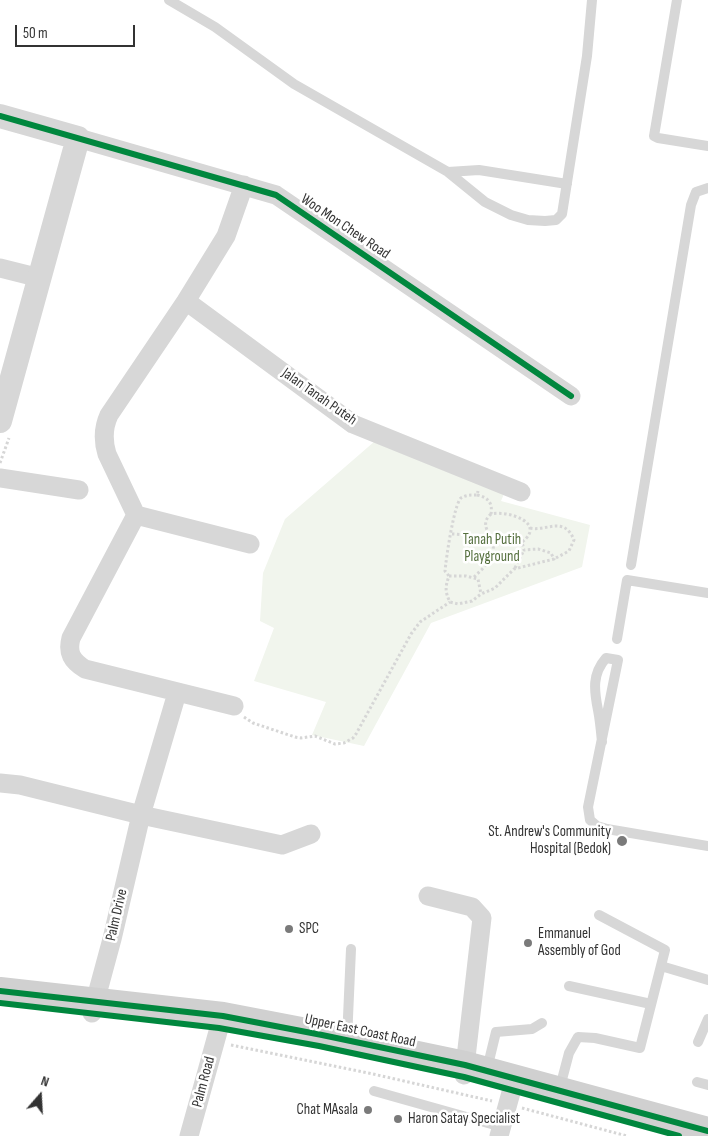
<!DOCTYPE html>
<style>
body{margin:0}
#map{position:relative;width:708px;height:1136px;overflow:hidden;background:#fff;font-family:"Sofia Sans Condensed",sans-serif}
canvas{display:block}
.north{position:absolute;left:15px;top:1071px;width:50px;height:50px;-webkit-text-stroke:4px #fff;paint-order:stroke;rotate:19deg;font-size:14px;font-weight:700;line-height:20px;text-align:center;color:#333}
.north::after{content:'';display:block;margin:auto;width:18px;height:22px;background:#333;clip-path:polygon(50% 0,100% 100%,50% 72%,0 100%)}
.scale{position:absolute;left:15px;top:25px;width:120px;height:22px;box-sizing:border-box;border:2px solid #333;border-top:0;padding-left:6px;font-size:15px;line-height:18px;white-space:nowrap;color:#333;-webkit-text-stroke:4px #fff;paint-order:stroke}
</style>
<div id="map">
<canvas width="708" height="1136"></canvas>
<div class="north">N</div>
<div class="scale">50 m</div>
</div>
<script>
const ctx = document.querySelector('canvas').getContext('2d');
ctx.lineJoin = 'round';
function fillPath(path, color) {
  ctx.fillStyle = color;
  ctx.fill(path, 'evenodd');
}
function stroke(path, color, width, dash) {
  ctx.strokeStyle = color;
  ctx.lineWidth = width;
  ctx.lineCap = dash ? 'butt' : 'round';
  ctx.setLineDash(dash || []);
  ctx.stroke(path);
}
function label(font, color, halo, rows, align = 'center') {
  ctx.font = font + ' "Sofia Sans Condensed",sans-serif';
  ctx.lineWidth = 5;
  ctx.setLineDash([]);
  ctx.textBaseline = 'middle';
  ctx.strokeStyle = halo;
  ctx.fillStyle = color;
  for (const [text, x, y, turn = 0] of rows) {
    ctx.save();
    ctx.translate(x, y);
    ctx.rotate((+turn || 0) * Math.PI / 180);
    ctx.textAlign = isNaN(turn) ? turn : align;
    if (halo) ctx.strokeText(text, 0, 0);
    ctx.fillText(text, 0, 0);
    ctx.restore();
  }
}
const green = new Path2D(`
 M375,441L504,494L501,501L590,525L582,567L431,623L364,746L312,735L326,702L254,681L274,628L260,621L263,573L285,519Z`);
const path = new Path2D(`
 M0,463L9,438
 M477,495C487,497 493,502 491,514C508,510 547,523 522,542L524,550L538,549L551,553L554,559L514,569L495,588L481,594L472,601L458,604L450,602C445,592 445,587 449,576L445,571C446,559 454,504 461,498C466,495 471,495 477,495L478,491
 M491,514C483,521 485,527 490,536L504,542H522
 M530,528C546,532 564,515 574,540L569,551L554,559
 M452,534C461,534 483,538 489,533
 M515,568L524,550
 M449,576H466L478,579L481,594
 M474,577C485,567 499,553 491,537
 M244,717L253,723L295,737L301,738L315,736L335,744L344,743L353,738L356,734L411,634L420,622L450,602
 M231,1045L373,1074L492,1101
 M522,1108L627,1136`);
const service = new Path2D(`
 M169,0L215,27L294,84L448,172L485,202L511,215L528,220L545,221L556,220L562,214L587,56L592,0
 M677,0L654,136L658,138L708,146
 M448,172L479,170L567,184
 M631,565L691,205L696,192L708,188
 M617,639L627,580L708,593
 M602,742C601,731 600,720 598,710C594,690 592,674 606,658L618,660L588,807L590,820L597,826L607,829L708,846
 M661,966L708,980
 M569,986L651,1004
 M347,1040L351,949
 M698,1042L708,1019
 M487,1069L496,1032L532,1029L542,1023
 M697,1082L708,1085
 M374,1091L502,1127
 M559,1091L569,1053L578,1037L595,1038L640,1048L665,950L599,915`);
const minor = new Path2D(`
 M78,138L276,195L571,396
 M244,185L226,236L186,301L109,415C103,428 103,441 107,454L136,515L250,544
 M0,268L40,278
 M186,301L353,424L521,492
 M0,478L79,490
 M136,515L71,638C67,653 72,661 85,669L234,706
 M0,783L20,785L141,815L282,845L311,834
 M428,896L472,907L482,918L464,1075
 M92,1013L112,939L141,815L177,693
 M189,1136L219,1028
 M499,1136L515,1078`);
const tertiary = new Path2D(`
 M0,116L78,138L0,421`);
const secondary = new Path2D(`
 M0,991L223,1016L322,1035L465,1065L708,1131`);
const cycleway = new Path2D(`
 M0,116L276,195L571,396
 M0,991L223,1016L322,1035L465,1065L708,1131
 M0,1003L219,1028L319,1046L464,1077L679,1136`);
const markers = [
 [622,841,6,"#7a7a7a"],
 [289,929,5,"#7a7a7a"],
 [528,943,5,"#7a7a7a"],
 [368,1110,5,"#7a7a7a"],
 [398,1119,5,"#7a7a7a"]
];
const streetNames = [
 ["Woo Mon Chew Road",345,227,34],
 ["Jalan Tanah Puteh",319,397,35],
 ["Palm Drive",117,915,-77],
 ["Upper East Coast Road",360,1031,12],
 ["Palm Road",204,1082,-75]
];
const parkNames = [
 ["Tanah Putih",492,540],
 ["Playground",492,557]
];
const poiNames = [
 ["St. Andrew's Community",611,832,"right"],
 ["Hospital (Bedok)",611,849,"right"],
 ["SPC",299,929],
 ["Emmanuel",538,934],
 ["Assembly of God",538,951],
 ["Chat MAsala",358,1110,"right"],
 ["Haron Satay Specialist",408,1119]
];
fillPath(green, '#f1f5ed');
stroke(path, '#d6d6d6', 3, [2.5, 2.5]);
stroke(service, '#d7d7d7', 10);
stroke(minor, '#d7d7d7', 19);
stroke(tertiary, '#d7d7d7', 24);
stroke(secondary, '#d0d0d0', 28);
stroke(cycleway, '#00873e', 6);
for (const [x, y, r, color] of markers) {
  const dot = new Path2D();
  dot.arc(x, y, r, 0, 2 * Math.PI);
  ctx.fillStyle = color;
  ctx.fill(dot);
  stroke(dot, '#fff', 2);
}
label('15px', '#333', '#fff', streetNames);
label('15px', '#56703f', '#fff', parkNames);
label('15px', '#333', '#fff', poiNames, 'left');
</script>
